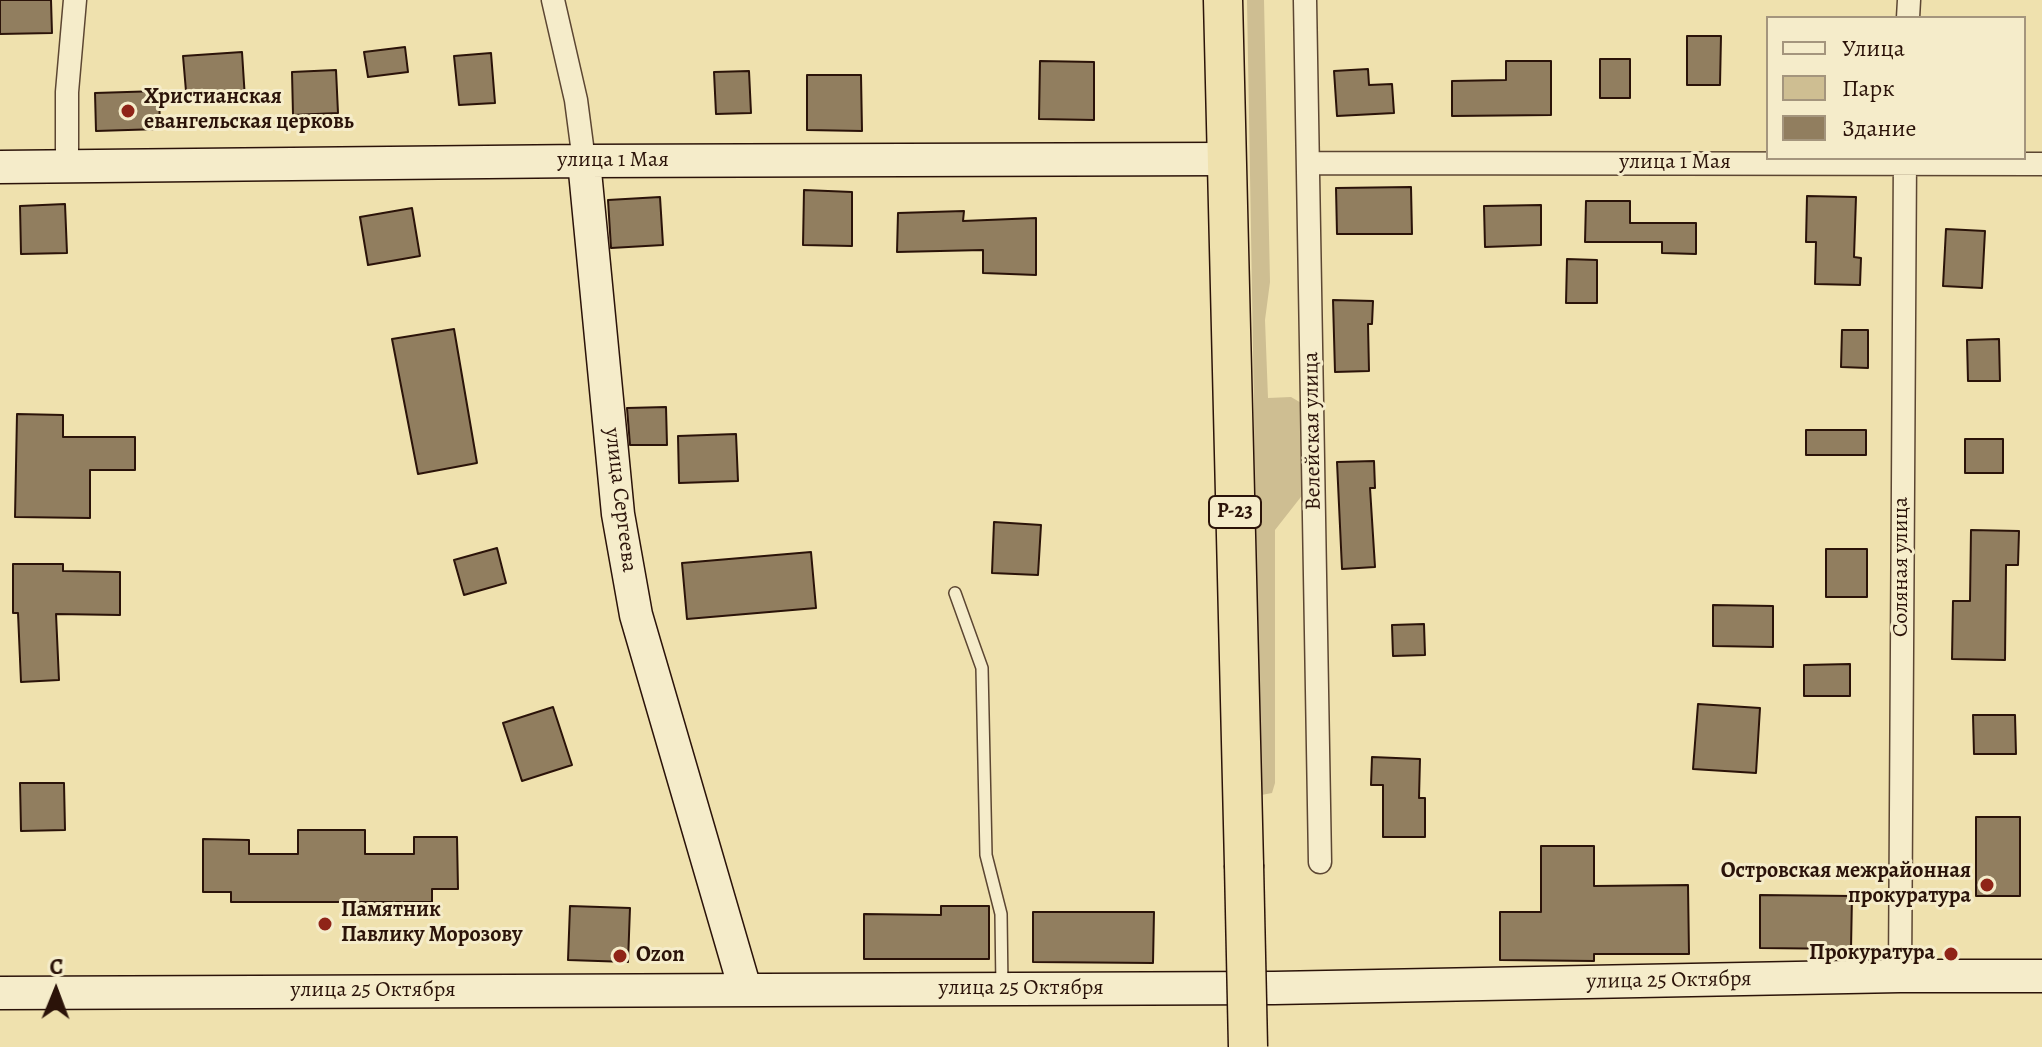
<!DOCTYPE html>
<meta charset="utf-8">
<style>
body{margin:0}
#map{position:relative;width:2042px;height:1047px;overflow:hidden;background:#efe1ae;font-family:Alegreya,serif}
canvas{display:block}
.legend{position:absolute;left:1766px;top:16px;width:260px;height:144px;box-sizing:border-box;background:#f5ecca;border:2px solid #a4957d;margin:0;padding:10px 14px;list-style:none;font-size:24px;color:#2b1309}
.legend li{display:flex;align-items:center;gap:16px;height:40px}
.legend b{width:40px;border:2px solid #a4957d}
.north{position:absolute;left:16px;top:951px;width:80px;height:80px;-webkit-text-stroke:6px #f5ecca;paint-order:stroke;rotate:1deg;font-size:22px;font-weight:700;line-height:32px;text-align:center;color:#2b1309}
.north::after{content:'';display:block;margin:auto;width:28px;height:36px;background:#2b1309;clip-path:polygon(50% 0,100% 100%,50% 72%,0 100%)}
</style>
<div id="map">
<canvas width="2042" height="1047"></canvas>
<ul class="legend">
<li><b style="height:10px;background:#f5ecca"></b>Улица</li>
<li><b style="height:22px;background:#cebe92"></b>Парк</li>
<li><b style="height:22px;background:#917e5f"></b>Здание</li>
</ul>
<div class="north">С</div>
</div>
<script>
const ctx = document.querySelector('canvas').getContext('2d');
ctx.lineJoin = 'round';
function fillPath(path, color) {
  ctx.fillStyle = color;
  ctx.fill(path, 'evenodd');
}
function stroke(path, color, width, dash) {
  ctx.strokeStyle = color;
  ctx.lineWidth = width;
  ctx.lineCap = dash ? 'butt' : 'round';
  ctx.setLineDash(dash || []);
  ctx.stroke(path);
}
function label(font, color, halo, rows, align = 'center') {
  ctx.font = font + ' Alegreya,serif';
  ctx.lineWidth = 6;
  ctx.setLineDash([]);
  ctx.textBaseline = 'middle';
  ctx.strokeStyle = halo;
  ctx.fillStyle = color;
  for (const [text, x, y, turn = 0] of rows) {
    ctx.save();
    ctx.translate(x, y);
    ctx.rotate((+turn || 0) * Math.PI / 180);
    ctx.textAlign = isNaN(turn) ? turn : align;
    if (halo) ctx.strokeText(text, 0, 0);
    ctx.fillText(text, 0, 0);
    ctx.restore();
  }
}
const green = new Path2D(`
 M1247,0H1264L1270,282L1265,320L1268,398L1291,397L1303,404L1304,493L1275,530V783L1272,793L1256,796L1254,408Z`);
const building = new Path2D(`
 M0,0H51L52,33L0,34Z
 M1687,36H1721L1720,85H1687Z
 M405,47L408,72L368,77L364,52Z
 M242,52L245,99L187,103L183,56Z
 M491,53L495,103L459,105L454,56Z
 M1600,59H1630V98H1600Z
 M1040,61L1094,62V120L1039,119Z
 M1506,61H1551V115L1452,116V81L1506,80Z
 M1368,69L1369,85L1392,84L1394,113L1337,116L1334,71Z
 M336,70L338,113L293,115L292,72Z
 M749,71L751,113L716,114L714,72Z
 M807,75H861L862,131L807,130Z
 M159,91L160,129L96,131L95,93Z
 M1411,187L1412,234H1337L1336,188Z
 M804,190L852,192V246L803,245Z
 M1807,196L1856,197L1854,257L1861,258L1860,285L1815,284L1816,242H1806Z
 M660,197L663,245L611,248L608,200Z
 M1586,201H1630V223H1696V254L1662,253V242H1585Z
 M65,204L67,253L21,254L20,206Z
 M1541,205V245L1485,247L1484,206Z
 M412,208L420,256L368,265L360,217Z
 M964,211L963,221L1036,218V275L983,273V250L897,252L898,213Z
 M1946,229L1985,231L1982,288L1943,286Z
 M1567,259L1597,260V303H1566Z
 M1333,300L1373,301L1372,324H1368L1369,371L1335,372Z
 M454,329L477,463L418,474L392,339Z
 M1842,330H1868V368L1841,367Z
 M1999,339L2000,381H1968L1967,340Z
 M666,407L667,445H630L627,408Z
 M17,414L63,415V437H135V470H90V518L15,517Z
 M1806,430H1866V455H1806Z
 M736,434L738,481L679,483L678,436Z
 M1965,439H2003V473H1965Z
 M1374,461L1375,488H1370L1375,567L1342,569L1337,462Z
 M994,522L1041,525L1038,575L992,573Z
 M1971,530L2019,531L2018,565H2006L2005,660L1952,659L1953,601H1970Z
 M497,548L506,583L464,595L454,560Z
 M1826,549H1867V597H1826Z
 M811,552L816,608L687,619L682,563Z
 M13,564H63V571L120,572V615L56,614L59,680L21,682L18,613H13Z
 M1713,605L1773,606V647L1713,646Z
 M1424,624L1425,655L1393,656L1392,625Z
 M1850,664V696H1804V665Z
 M1698,704L1760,708L1756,773L1693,769Z
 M553,707L572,765L522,781L503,723Z
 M1973,715H2015L2016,754H1974Z
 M1372,757L1420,759L1419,798H1425V837H1383V785H1371Z
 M20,783H64L65,830L21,831Z
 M1976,817H2020V896H1976Z
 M298,830H365V854H414V837H457L458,889H432V902H231V892H203V839L249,840V854H298Z
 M1541,846H1594V886L1688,885L1689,954H1594V961L1500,960V912H1541Z
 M1760,895L1852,896L1851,949L1760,948Z
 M570,906L630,908L628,962L568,960Z
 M941,906H989V959H864V914L941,915Z
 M1033,912H1154L1153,963L1033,962Z`);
const service = new Path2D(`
 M955,593L982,668L986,855L1001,914L1002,988`);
const minor = new Path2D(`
 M553,0L576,100L584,161
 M1305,0L1320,862
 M1908,18L1909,0
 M1308,163L2042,164
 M67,167V92L75,0
 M1900,976L1905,158`);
const secondary = new Path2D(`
 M584,161L618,514L636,615L745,989
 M0,167L584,161L1226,159
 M0,993L1274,988L1900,976H2042`);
const trunk = new Path2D(`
 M1223,0L1244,865`);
const trunkBridge = new Path2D(`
 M1244,865L1248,1047`);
const markers = [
 [128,111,8,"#8f2418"],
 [1987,885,8,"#8f2418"],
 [325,924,8,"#8f2418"],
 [1951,954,8,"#8f2418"],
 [620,956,8,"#8f2418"]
];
const shields = [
 [1235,512,52]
];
const shieldNames = [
 ["Р-23",1235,512]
];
const poiNames = [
 ["Христианская",144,98],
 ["евангельская церковь",144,123],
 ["Островская межрайонная",1971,872,"right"],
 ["прокуратура",1971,897,"right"],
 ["Памятник",341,911],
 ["Павлику Морозову",341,936],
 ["Прокуратура",1935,954,"right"],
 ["Ozon",636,956]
];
const streetNames = [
 ["улица 1 Мая",613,161],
 ["улица 1 Мая",1675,163],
 ["Велейская улица",1313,431,-91],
 ["улица Сергеева",620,500,83],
 ["Соляная улица",1902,567,-90],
 ["улица 25 Октября",1669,981,-1],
 ["улица 25 Октября",1021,989],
 ["улица 25 Октября",373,991]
];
fillPath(green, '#cebe92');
fillPath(building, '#917e5f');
stroke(building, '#2b1309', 2);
stroke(service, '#5c4632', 14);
stroke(minor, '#5c4632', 25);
stroke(secondary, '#2b1309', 35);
stroke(trunk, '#2b1309', 41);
stroke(service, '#f5ecca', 11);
stroke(minor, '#f5ecca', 22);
stroke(secondary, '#f5ecca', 32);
stroke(trunk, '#efe1ae', 38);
stroke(trunkBridge, '#2b1309', 41, []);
stroke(trunkBridge, '#efe1ae', 38);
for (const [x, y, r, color] of markers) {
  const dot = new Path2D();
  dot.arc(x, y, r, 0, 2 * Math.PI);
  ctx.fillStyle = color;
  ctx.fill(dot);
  stroke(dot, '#f5ecca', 3);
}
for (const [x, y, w] of shields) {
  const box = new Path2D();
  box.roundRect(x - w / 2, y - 16, w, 32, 6);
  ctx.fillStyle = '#f5ecca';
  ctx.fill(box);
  stroke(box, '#2b1309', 2);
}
label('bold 20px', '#2b1309', null, shieldNames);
label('bold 22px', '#2b1309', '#f5ecca', poiNames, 'left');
label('22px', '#2b1309', '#f5ecca', streetNames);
</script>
